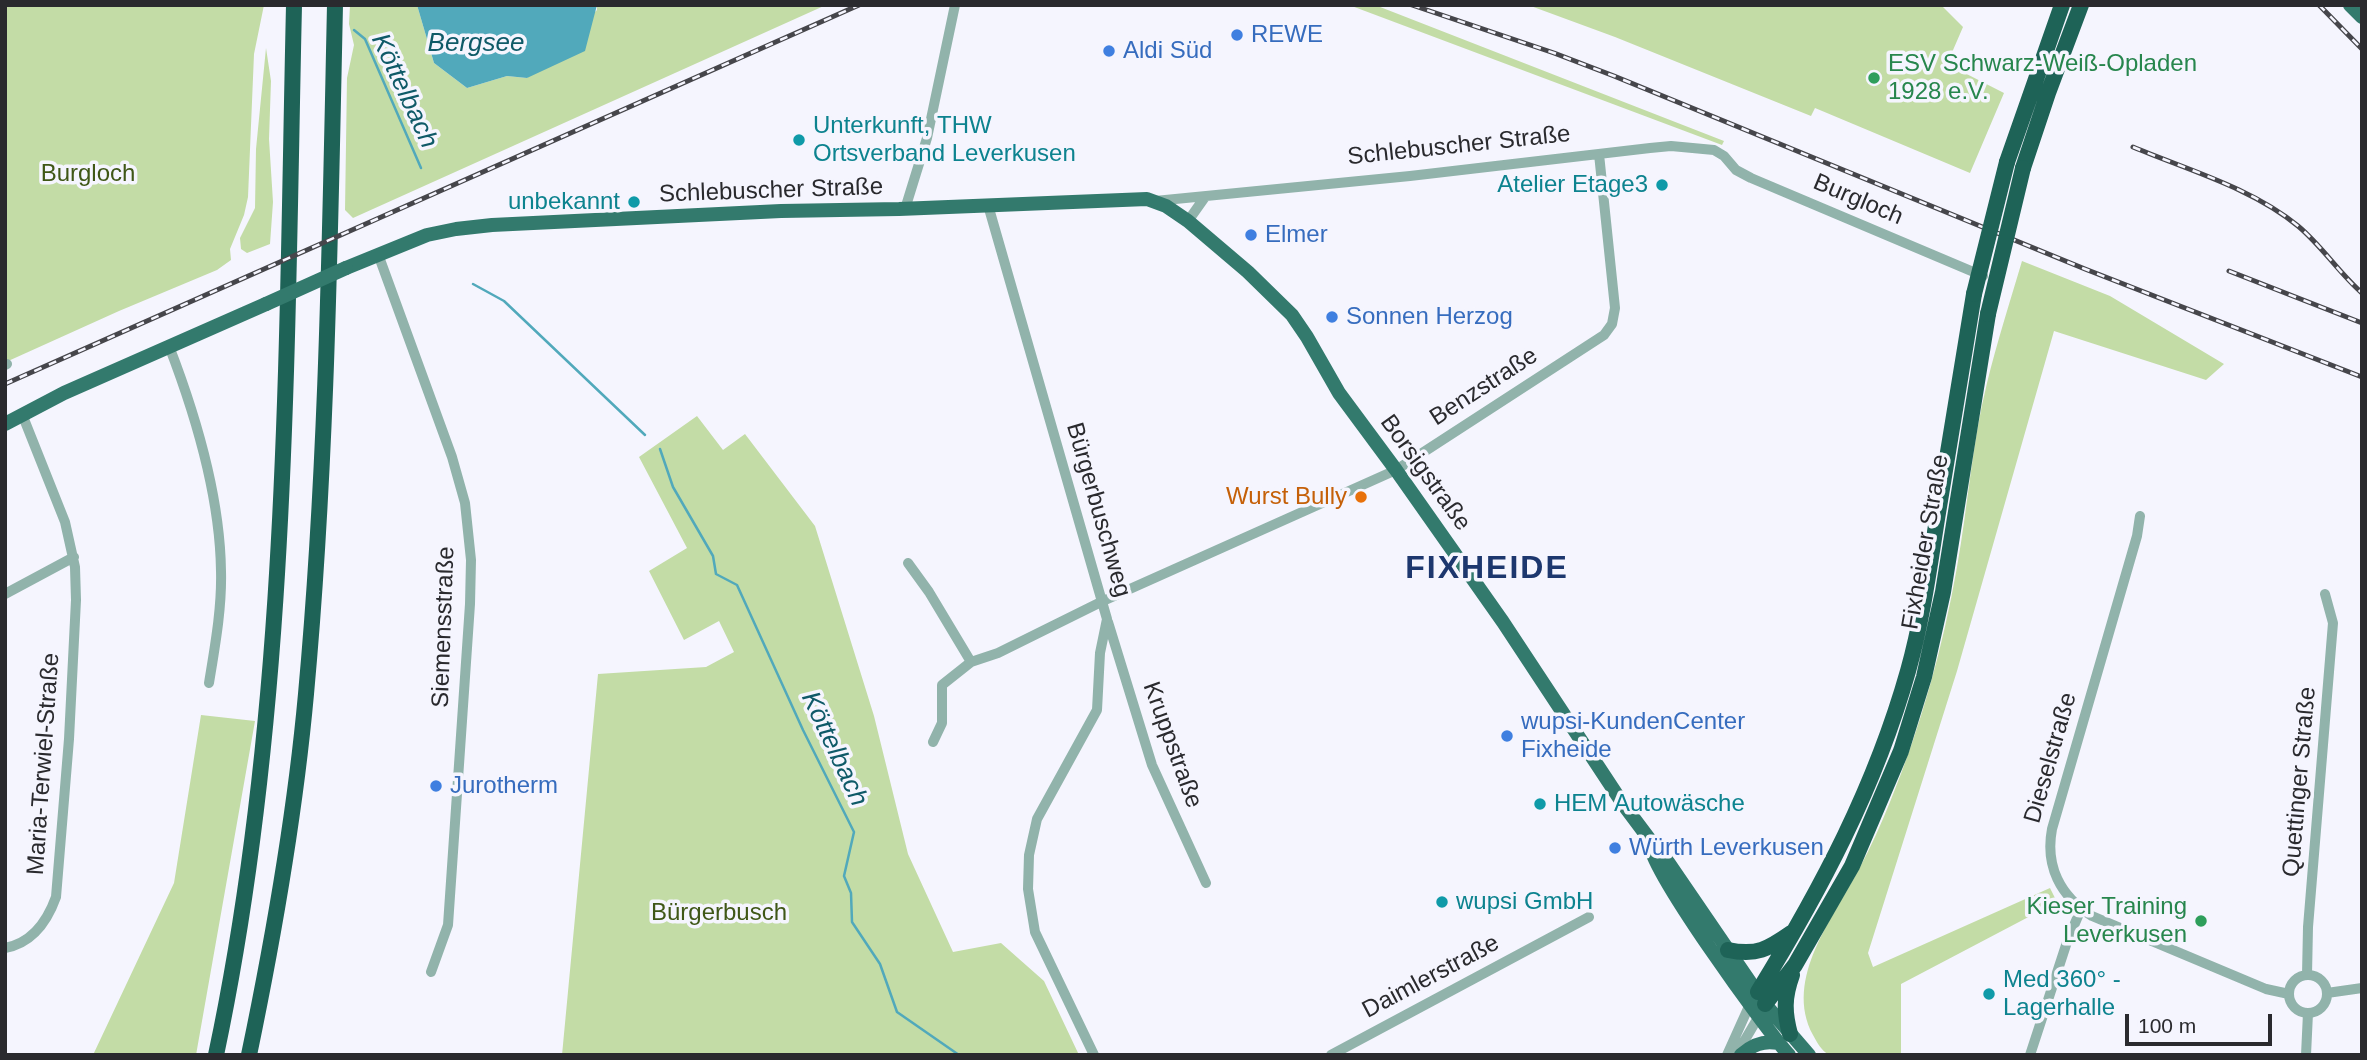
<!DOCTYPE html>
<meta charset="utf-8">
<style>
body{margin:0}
#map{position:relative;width:2367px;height:1060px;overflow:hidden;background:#f5f5fe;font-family:Arial,sans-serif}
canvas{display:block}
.frame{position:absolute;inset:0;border:7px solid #2a2a2e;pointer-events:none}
.scale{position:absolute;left:2125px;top:1014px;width:147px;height:32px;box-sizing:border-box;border:4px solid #2a2a2e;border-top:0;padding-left:9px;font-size:21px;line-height:24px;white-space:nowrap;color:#2a2a2e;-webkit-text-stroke:5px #f5f5fe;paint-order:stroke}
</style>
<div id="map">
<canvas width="2367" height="1060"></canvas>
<div class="frame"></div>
<div class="scale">100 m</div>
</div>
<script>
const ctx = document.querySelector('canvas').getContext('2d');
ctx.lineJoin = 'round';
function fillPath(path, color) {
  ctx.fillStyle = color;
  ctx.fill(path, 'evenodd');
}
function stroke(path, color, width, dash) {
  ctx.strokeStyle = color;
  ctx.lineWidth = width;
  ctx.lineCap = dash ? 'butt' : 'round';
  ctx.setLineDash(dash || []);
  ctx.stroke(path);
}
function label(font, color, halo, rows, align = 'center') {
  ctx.font = font + ' Arial,sans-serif';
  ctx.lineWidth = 7;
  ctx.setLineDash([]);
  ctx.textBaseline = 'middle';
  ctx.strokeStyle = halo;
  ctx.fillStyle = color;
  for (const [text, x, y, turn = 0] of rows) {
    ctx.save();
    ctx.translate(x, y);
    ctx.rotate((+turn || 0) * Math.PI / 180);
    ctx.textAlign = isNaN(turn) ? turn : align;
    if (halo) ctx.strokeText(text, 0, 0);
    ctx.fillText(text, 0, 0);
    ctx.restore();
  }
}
const green = new Path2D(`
 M5,5H264L254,54L248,197L244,215L230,249L231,260L217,270L119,311L6,362Z
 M350,5H417L434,63L467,88L507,76L527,78L597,10V5H826L353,218L345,210L347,78L354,45L349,24Z
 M1349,5H1375L1724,141L1722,145Z
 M1528,5H1941L1963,27L1947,64L2004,93L1970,173L1815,108L1811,116L1615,37Z
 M266,48L271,81L269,139L273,202L270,244L247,253L241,249L240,238L255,208L256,149Z
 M2022,261L2110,296L2224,364L2206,380L2054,331L1957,671L1868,953L1873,967L2050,888L2057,902L1901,984V1055H1829C1821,1050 1818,1044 1813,1035C1783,979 1834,917 1859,869C1871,847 1881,824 1890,802C1921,726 1943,647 1957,567C1968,506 1972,443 1987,383C1997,342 2010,302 2022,261Z
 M697,416L723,450L745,434L815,526L874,716L908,854L953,952L1001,943L1044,981L1079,1055H562L598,674L706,667L734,652L719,621L684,640L649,571L687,548L639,457Z
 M201,715L255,721L196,1055H93L174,883Z`);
const water = new Path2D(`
 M417,5H597L585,51L527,78L507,76L467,88L434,63Z`);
const stream = new Path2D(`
 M354,30L365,39L421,168
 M473,284L504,301L645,435
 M660,449L673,487L713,556L716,574L737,585L803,730L854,832L844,876L851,893L852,922L880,964L897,1012L959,1055`);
const minor = new Path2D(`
 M1155,201L1410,176L1650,148L1671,146L1714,150L1724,156L1736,170L1751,178L1983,276
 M988,205L1107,619L1100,653L1097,710L1037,819L1029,855L1028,889L1035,932L1094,1055
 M905,209L927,138L955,5
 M1188,221L1205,197
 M378,254L452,457L465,503L471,560L470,604L448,925L431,972
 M169,346C196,416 220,495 221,571C222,608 215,646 209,683
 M5,365L7,364
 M2140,516L2137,536L2052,829C2045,866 2060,896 2092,916L2266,989L2289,994
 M908,563L929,592L971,662L998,653L1103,601L1396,470L1604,335L1612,324L1615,308L1599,154
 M5,594L74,557
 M1108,622L1152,765L1206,883
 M933,742L942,723V685L971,662
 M5,948C32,943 47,922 56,897L69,739L76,600L75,567L65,522L22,414
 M2289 994a19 19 0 1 1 38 0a19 19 0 1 1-38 0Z
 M2307,975L2308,927L2333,623L2325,594
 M2327,993L2362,988
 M1331,1055L1589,917
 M1727,1055L1750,1004
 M1736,1055L1759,1016
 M2030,1055L2067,942L2081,909
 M2306,1055L2308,1013`);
const major = new Path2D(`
 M2350,5L2362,17
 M346,268L427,235L456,229L492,225L781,211L899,209L1147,199L1166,206L1188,221L1248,272L1292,315L1307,337L1339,393L1396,470L1503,622L1623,804L1650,840L1657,846L1765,1004L1809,1055
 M5,424L64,393L266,304
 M1650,844C1649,868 1766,1030 1789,1055
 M1741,1055C1752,1045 1763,1040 1778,1043`);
const highway = new Path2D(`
 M2007,162L2062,5
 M2023,168L2048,93L2081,5
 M1728,950C1757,956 1768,949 1791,933
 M1758,992C1821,889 1875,788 1908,671C1922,621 1929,570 1937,519C1949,444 1962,369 1974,294
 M1765,1004L1795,965L1852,866L1901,751L1924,677L1943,592L1988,314
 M1790,1034C1784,1012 1784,997 1792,975
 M216,1055C289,710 286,356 294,5
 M249,1055C274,935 295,815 306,694C327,465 330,235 335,5`);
const rail = new Path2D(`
 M1412,5L1554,53L1614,76L2085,269L2362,377
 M2319,5L2362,49
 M2133,147C2188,170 2252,188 2298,226C2322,246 2339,273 2362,293
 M2229,271L2362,323
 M5,384L859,5`);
const majorBridge = new Path2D(`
 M266,304L346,268`);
const highwayBridge = new Path2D(`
 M1974,294L2007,162
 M1988,314L2023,168`);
const markers = [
 [1237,35,7,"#3f7fe0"],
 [1109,51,7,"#3f7fe0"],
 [1874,78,7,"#2e9e5b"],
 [799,140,7,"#0f9aa8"],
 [1662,185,7,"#0f9aa8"],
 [634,202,7,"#0f9aa8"],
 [1251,235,7,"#3f7fe0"],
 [1332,317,7,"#3f7fe0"],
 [1361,497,7,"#e8710a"],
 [1507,736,7,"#3f7fe0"],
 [436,786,7,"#3f7fe0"],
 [1540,804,7,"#0f9aa8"],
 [1615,848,7,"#3f7fe0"],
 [1442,902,7,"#0f9aa8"],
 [2201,921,7,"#2e9e5b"],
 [1989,994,7,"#0f9aa8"]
];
const shopNames = [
 ["REWE",1251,35],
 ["Aldi Süd",1123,51],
 ["Elmer",1265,235],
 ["Sonnen Herzog",1346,317],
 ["wupsi-KundenCenter",1521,722],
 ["Fixheide",1521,750],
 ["Jurotherm",450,786],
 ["Würth Leverkusen",1629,848]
];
const leisureNames = [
 ["ESV Schwarz-Weiß-Opladen",1888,64],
 ["1928 e.V.",1888,92],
 ["Kieser Training",2187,907,"right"],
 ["Leverkusen",2187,935,"right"]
];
const cultureNames = [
 ["Unterkunft, THW",813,126],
 ["Ortsverband Leverkusen",813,154],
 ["Atelier Etage3",1648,185,"right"],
 ["unbekannt",620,202,"right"],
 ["HEM Autowäsche",1554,804],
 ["wupsi GmbH",1456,902],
 ["Med 360° -",2003,980],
 ["Lagerhalle",2003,1008]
];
const streetNames = [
 ["Schlebuscher Straße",1459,146,-6],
 ["Schlebuscher Straße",771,191,-2],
 ["Burgloch",1858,200,23],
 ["Benzstraße",1484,387,-33],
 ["Borsigstraße",1425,473,54],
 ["Bürgerbuschweg",1098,510,74],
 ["Fixheider Straße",1926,542,-80],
 ["Siemensstraße",444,627,-88],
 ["Kruppstraße",1172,745,70],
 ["Dieselstraße",2051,758,-74],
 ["Maria-Terwiel-Straße",44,764,-86],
 ["Quettinger Straße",2300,782,-85],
 ["Daimlerstraße",1431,977,-28]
];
const parkNames = [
 ["Burgloch",88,174],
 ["Bürgerbusch",719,913]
];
const foodNames = [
 ["Wurst Bully",1347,497]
];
const waterNames = [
 ["Bergsee",476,44],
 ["Köttelbach",404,91,65],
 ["Köttelbach",834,749,65]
];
const districtNames = [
 ["FIXHEIDE",1487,569]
];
fillPath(green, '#c3dca6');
fillPath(water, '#51a9bb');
stroke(stream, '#51a9bb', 2.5);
stroke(minor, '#91b3ab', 10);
stroke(major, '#337a6d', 14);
stroke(highway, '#1e6357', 16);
stroke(rail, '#46464b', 5);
stroke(rail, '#f5f5fe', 2.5, [8]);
stroke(majorBridge, '#337a6d', 14);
stroke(highwayBridge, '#1e6357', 16);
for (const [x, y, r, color] of markers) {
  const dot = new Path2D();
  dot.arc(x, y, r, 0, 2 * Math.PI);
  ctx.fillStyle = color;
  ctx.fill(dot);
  stroke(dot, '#f5f5fe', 2.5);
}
label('24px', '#366cbe', '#f5f5fe', shopNames, 'left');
label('24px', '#27864d', '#f5f5fe', leisureNames, 'left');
label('24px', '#0d838f', '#f5f5fe', cultureNames, 'left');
label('24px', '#2a2a2e', '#f5f5fe', streetNames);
label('24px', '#3f5717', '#f5f5fe', parkNames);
label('24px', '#c56008', '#f5f5fe', foodNames, 'right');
label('italic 26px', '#0f5a68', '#f5f5fe', waterNames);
ctx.letterSpacing = '2px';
label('bold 32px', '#1d376e', '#f5f5fe', districtNames);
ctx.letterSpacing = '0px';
</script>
